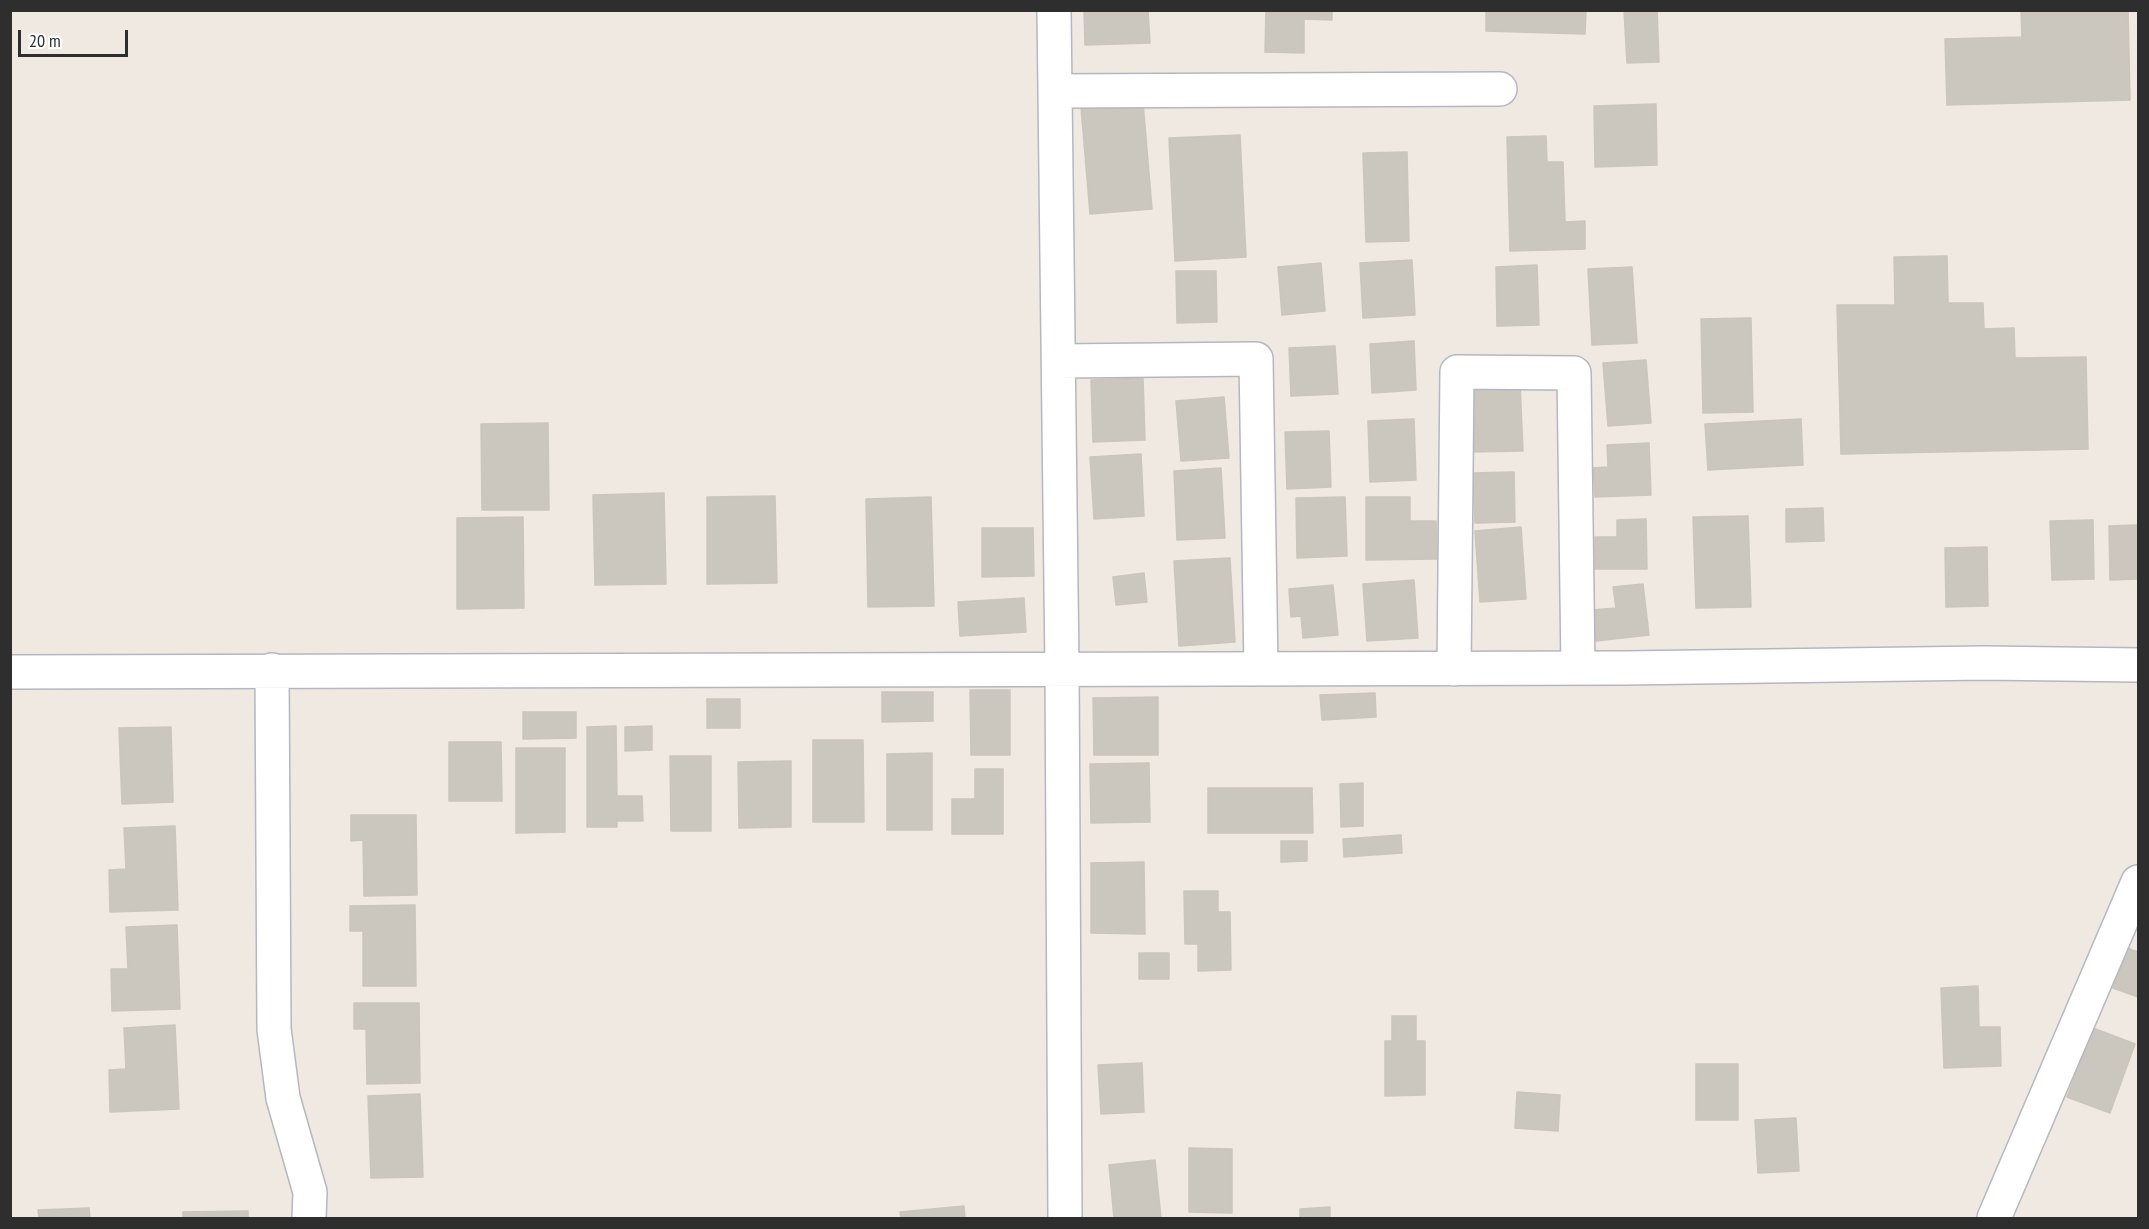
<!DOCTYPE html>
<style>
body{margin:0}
#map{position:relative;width:2149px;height:1229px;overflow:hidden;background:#efe9e1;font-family:"PT Sans Narrow",sans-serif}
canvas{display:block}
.frame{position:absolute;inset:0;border:12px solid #2e2e2e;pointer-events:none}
.scale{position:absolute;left:18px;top:30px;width:110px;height:27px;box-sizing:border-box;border:3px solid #2e2e2e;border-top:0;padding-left:8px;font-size:18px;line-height:21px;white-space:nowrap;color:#2e2e2e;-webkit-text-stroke:4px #fff;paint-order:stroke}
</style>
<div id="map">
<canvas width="2149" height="1229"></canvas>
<div class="frame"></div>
<div class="scale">20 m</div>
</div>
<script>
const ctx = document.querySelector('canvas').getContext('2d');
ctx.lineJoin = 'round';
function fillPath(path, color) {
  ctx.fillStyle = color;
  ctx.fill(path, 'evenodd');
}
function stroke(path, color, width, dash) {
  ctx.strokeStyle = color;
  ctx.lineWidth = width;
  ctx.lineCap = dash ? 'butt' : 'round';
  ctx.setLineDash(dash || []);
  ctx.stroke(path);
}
const building = new Path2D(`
 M1084,10H1148L1150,43L1085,45Z
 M1266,10H1332V20L1304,19V53L1265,52Z
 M1486,10H1586L1585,34L1486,31Z
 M1624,10H1657L1659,62L1627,63Z
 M2021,10H2128L2130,100L1947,105L1945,39L2022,37Z
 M1143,102L1152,209L1090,214L1081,107Z
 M1656,104L1657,165L1595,167L1594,106Z
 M1240,135L1246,257L1175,261L1169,138Z
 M1546,136L1547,162H1563L1565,222L1585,221V249L1510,251L1507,137Z
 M1407,152L1409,241L1366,242L1363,153Z
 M1947,256L1948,303H1983L1984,329L2014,328L2015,358L2086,357L2088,449L1841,454L1837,305H1895L1894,257Z
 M1412,260L1415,315L1363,318L1360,263Z
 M1321,263L1325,311L1282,315L1278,267Z
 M1537,265L1539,325L1497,326L1496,267Z
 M1632,267L1637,343L1592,345L1588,269Z
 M1176,271H1216L1217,322L1177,323Z
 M1751,318L1753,412L1703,413L1701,319Z
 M1414,341L1416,390L1372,393L1370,344Z
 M1335,346L1338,394L1291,396L1289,348Z
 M1646,360L1651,423L1608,426L1603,363Z
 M1143,378L1145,440L1093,442L1091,380Z
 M1520,383L1523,451L1469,452L1467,385Z
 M1224,397L1229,458L1181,461L1176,401Z
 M1414,419L1416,480L1370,482L1368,421Z
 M1801,419L1803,465L1708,470L1705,424Z
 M548,423L549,510H482L481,424Z
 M1329,431L1331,487L1287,489L1285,432Z
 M1649,443L1651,495L1595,497L1593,468L1608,467L1607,445Z
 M1141,454L1144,516L1094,519L1090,457Z
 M1221,468L1225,538L1177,540L1174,471Z
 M1514,472L1515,522L1475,523L1473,473Z
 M664,493L666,584L595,585L593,495Z
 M775,496L777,583L707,584V497Z
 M931,497L934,606L868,607L866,499Z
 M1345,497L1347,556L1297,558L1296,498Z
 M1366,497H1410V521H1436L1437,559L1366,560Z
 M1823,508L1824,541L1786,542V509Z
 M1748,516L1751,607L1696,608L1693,517Z
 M523,517L524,608L457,609V518Z
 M1646,519L1647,569H1595V537H1617V520Z
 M2093,520L2094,579L2052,580L2050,521Z
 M2138,525V579L2110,580L2109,526Z
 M1521,527L1526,599L1480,602L1475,531Z
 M982,528H1033L1034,576L982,577Z
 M1987,547L1988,606L1946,607L1945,548Z
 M1230,558L1235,642L1179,646L1174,561Z
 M1144,573L1147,602L1116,605L1113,577Z
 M1414,580L1418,638L1367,641L1363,584Z
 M1643,584L1649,635L1596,641L1592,610L1616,608L1613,587Z
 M1333,585L1338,635L1303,638L1301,616L1291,617L1289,589Z
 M1024,598L1026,632L960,636L958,602Z
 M970,690H1010V755H971Z
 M882,692H933V721L882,722Z
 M1375,693L1376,717L1322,720L1320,695Z
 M1158,697V755H1094L1093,698Z
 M707,699H740V728H707Z
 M523,712H576V738L523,739Z
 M616,726L617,796H642L643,821H617V827H587V727Z
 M652,726V750L625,751V727Z
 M171,727L173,802L122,804L119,728Z
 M813,740H863L864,822H813Z
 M449,742H501L502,801H449Z
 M516,748H565V832L516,833Z
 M932,753V830H887V754Z
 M670,756H711V831H671Z
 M791,761V827L739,828L738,762Z
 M1149,763L1150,822L1091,823L1090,764Z
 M975,769H1003V834H952V799H975Z
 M1363,783V826L1341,827L1340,784Z
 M1208,788H1312L1313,833H1208Z
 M351,815H416L417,895L364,896L363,840L351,841Z
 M175,826L178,910L110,912L109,870L126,869L124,828Z
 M1401,835L1402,853L1344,857L1343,839Z
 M1281,841H1307V861L1281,862Z
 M1144,862L1145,934L1091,933V863Z
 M1184,891H1218V912H1230L1231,970L1198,971V944H1185Z
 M415,905L416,986H363V931H350V906Z
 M177,925L180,1009L112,1011L111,969H128L126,927Z
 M2127,948L2138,952V997L2113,988Z
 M1139,953H1169V979H1139Z
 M1978,986L1979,1027H2000L2001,1066L1944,1068L1941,988Z
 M354,1003H419L420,1083L367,1084L366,1029H354Z
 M1392,1016H1416V1041H1425V1095L1385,1096V1041H1392Z
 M175,1025L179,1109L110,1112L109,1070L126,1069L124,1028Z
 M2093,1028L2135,1044L2110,1113L2067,1097Z
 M1142,1063L1144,1112L1101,1114L1098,1065Z
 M1696,1064H1738V1120H1696Z
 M1517,1092L1560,1095L1558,1131L1515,1128Z
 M420,1094L423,1177L371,1178L368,1096Z
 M1796,1118L1799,1171L1758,1173L1755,1120Z
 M1189,1148L1232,1149V1213L1189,1212Z
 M1155,1160L1161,1218H1114L1109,1165Z
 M964,1206L965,1218H901L900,1212Z
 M1330,1207V1218H1300V1209Z
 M89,1208L90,1218H39L38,1210Z
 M248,1211V1218H183V1212Z`);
const minor = new Path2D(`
 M1054,10L1062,669L1065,1218
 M1055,91L1500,89
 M1059,361L1256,359L1261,669
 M1454,669L1457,372L1574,373L1578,668
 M272,670L274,1029L283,1098L310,1192L309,1218
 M10,672L1625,668L1984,663L2138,665
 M1994,1218L2138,882`);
fillPath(building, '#cbc7bf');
stroke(building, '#cbc5ba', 1.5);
stroke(minor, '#b4b7c1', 36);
stroke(minor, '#fff', 33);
</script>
